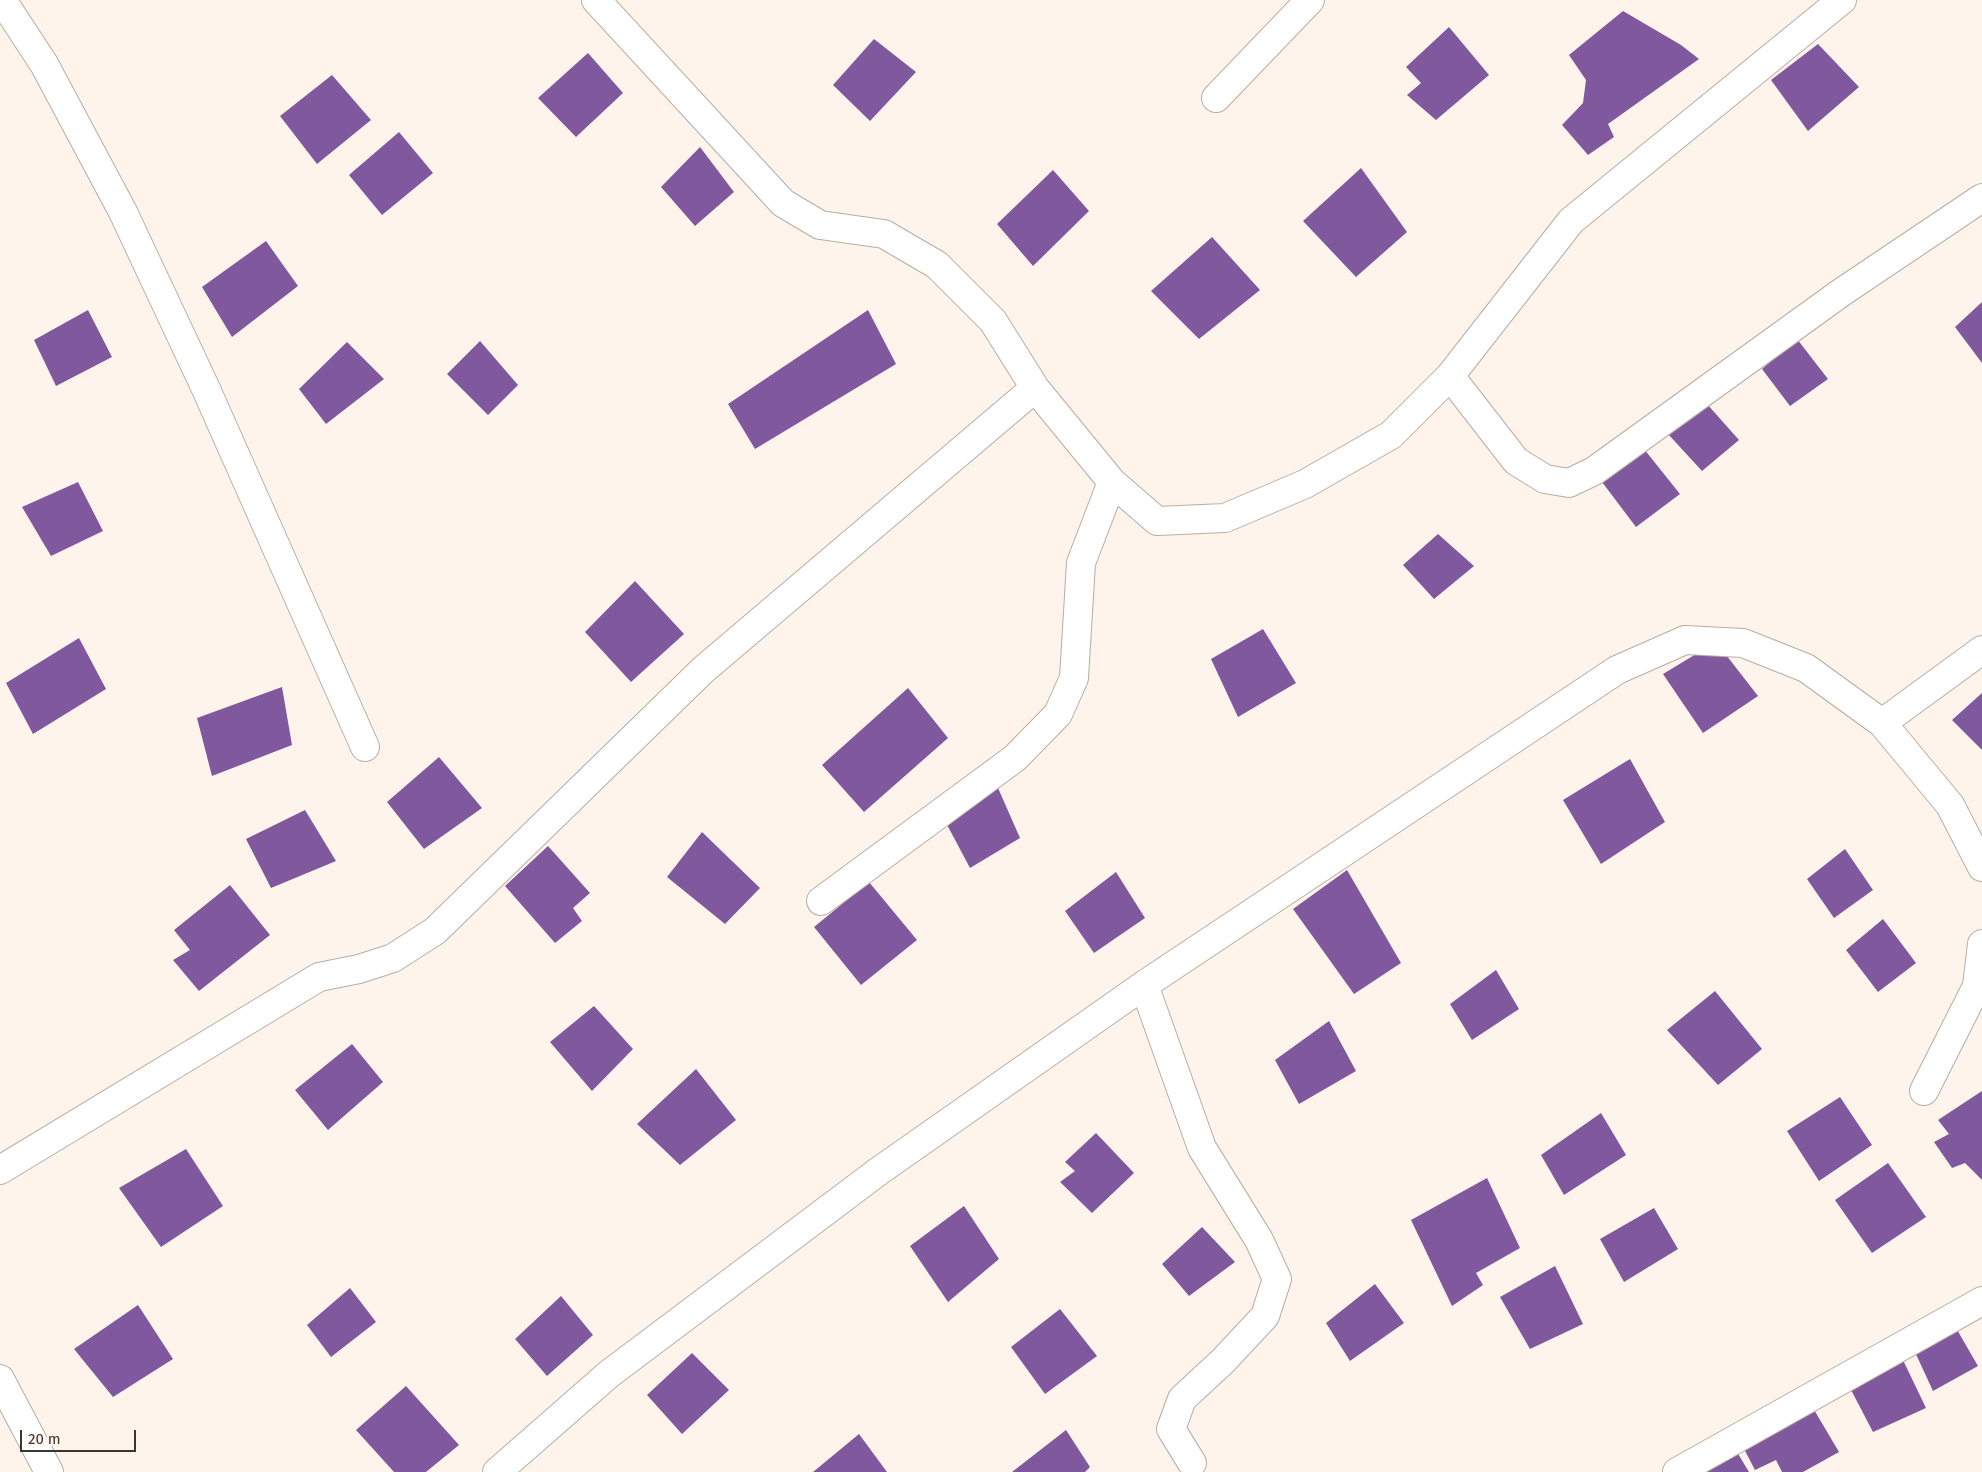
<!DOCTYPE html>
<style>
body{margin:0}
#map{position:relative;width:1982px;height:1472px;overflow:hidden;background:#fef4eb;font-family:"Fira Sans",sans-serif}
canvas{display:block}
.scale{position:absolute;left:20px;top:1430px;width:116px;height:22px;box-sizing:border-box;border:2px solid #393530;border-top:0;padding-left:6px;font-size:15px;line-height:18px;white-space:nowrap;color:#393530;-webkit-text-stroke:4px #fef4eb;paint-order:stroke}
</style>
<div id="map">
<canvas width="1982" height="1472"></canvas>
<div class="scale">20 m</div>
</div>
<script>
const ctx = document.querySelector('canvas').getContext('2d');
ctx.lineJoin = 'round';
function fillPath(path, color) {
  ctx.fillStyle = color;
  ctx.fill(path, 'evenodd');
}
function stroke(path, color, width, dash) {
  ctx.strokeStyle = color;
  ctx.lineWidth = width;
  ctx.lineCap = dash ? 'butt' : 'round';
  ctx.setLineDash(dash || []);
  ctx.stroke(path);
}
const building = new Path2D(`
 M1623,11L1681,45L1699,59L1608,124L1614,137L1588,155L1562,125L1583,103L1586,80L1569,55Z
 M1449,27L1489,75L1436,120L1407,95L1421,83L1406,67Z
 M874,39L916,72L870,121L833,85Z
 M1818,44L1859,87L1808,131L1771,80Z
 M588,53L623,93L576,137L538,98Z
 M332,75L371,120L317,164L280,116Z
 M399,132L433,173L382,215L349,175Z
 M700,147L734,192L695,226L661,187Z
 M1361,168L1407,232L1356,277L1303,221Z
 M1053,170L1089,211L1033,266L997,224Z
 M1212,237L1260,290L1199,339L1151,291Z
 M266,241L298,286L232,337L202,287Z
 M1982,302V363L1955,327Z
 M88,310L112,357L56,386L34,340Z
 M868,310L896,364L755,449L728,404Z
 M1797,339L1828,379L1790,406L1762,369Z
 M480,341L518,385L488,415L447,374Z
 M347,342L384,379L326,424L299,389Z
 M1707,404L1739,440L1702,471L1668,434Z
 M1644,449L1680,494L1636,527L1602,482Z
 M78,482L103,531L51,556L22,507Z
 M1438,534L1474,566L1434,599L1403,565Z
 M635,581L684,634L631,682L585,632Z
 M1263,629L1296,683L1238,717L1211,659Z
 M79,638L106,689L33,734L6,683Z
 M1716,642L1758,696L1703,733L1663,674Z
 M282,687L292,745L212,776L197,718Z
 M908,688L948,738L864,812L822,765Z
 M1982,693V750L1952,720Z
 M439,757L482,808L424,849L387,802Z
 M1630,759L1665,822L1601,864L1563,800Z
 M998,788L1020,838L970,868L945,821Z
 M305,810L336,861L271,888L246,839Z
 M702,832L760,888L725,924L667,877Z
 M548,846L590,893L573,908L582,921L555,943L505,886Z
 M1845,849L1873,890L1834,918L1807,879Z
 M1347,870L1401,963L1354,994L1293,909Z
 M1116,872L1145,918L1094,953L1065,911Z
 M869,882L917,940L861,985L814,927Z
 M230,885L270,935L199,991L173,960L190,950L174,930Z
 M1883,919L1916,963L1878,992L1846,950Z
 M1496,970L1519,1009L1472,1040L1450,1004Z
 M1715,991L1762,1049L1718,1085L1667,1030Z
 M594,1006L633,1049L592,1091L550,1042Z
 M1329,1021L1356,1071L1299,1104L1275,1060Z
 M352,1044L383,1082L328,1130L295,1090Z
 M696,1069L736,1120L680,1165L637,1124Z
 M1982,1091V1180L1965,1163L1952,1168L1934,1142L1949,1134L1938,1120Z
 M1840,1097L1872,1145L1819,1181L1787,1131Z
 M1601,1113L1626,1155L1564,1195L1541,1155Z
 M1096,1133L1134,1173L1092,1213L1060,1182L1075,1171L1065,1162Z
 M186,1149L223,1206L161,1247L119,1188Z
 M1888,1163L1926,1217L1872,1253L1835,1200Z
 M1487,1178L1520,1248L1476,1273L1483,1285L1452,1306L1411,1220Z
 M964,1206L999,1259L948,1302L910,1246Z
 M1654,1208L1678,1249L1624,1282L1600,1239Z
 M1202,1227L1235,1262L1189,1296L1162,1264Z
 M1555,1266L1583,1324L1530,1349L1500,1297Z
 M1375,1284L1404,1323L1350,1361L1326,1323Z
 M350,1288L376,1322L331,1357L307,1325Z
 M561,1296L593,1335L547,1376L515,1339Z
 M138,1305L173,1359L113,1397L74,1349Z
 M1060,1309L1097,1356L1045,1394L1011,1347Z
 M1956,1328L1978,1366L1933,1391L1914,1350Z
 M692,1353L729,1390L682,1434L647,1395Z
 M1902,1358L1926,1408L1873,1432L1849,1386Z
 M406,1386L459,1445L426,1472H394L356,1430Z
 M1813,1408L1839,1452L1803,1472H1782L1776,1460L1755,1470L1742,1445Z
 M1066,1430L1090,1467L1085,1472H1012Z
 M859,1434L887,1472H813Z
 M1737,1452L1749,1472H1698Z`);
const minor = new Path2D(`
 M2,0L44,64L123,212L206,389L365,747
 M596,0L783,203L820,225L884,234L937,265L993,321L1035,388L1112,482L1157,521L1225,518L1305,484L1391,435L1450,376L1571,221L1842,0
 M1216,98L1310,0
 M1450,376L1516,461L1545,479L1569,483L1594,471L1842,292L1982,198
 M1882,723L1982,650
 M821,901L1015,758L1058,714L1074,678L1081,563L1112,482
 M1144,985L1202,1148L1259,1240L1277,1279L1265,1316L1223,1361L1182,1399L1171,1429L1192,1463
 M1924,1091L1977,986L1982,944
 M0,1170L319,977L359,969L393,958L435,931L703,670L1035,388
 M0,1379L49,1472
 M497,1472L609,1374L879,1171L1144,985L1617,670L1685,640L1743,643L1806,668L1882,723L1950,805L1982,867
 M1677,1472L1982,1301`);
fillPath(building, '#7f589d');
stroke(minor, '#b8ada2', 30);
stroke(minor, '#fff', 28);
</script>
